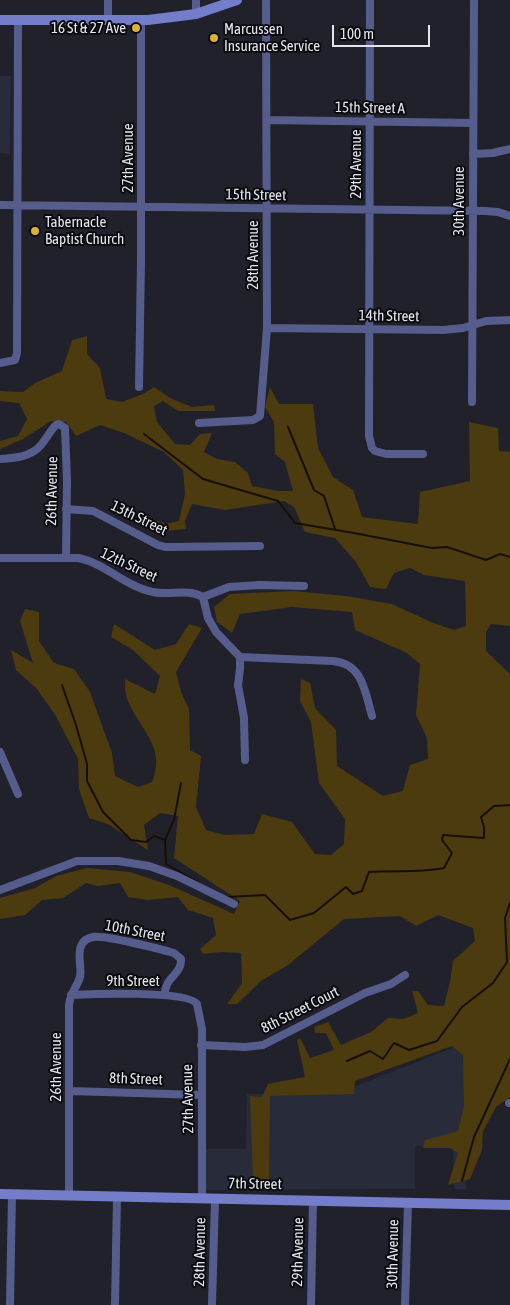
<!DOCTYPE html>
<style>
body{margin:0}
#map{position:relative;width:510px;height:1305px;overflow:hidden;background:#20212b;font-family:"Asap Condensed",sans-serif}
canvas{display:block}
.scale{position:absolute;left:332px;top:25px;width:98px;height:22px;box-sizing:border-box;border:2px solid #e4e5ec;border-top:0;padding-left:6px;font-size:15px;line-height:18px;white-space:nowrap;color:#e4e5ec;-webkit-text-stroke:4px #0a0b0f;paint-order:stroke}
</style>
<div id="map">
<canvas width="510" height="1305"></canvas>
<div class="scale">100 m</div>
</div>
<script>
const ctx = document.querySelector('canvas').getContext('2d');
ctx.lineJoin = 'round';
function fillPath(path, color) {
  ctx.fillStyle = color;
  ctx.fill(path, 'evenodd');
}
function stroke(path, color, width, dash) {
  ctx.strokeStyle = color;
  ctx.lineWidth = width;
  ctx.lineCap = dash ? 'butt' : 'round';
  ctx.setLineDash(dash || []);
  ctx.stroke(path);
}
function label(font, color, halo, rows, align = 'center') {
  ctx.font = font + ' "Asap Condensed",sans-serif';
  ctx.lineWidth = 4;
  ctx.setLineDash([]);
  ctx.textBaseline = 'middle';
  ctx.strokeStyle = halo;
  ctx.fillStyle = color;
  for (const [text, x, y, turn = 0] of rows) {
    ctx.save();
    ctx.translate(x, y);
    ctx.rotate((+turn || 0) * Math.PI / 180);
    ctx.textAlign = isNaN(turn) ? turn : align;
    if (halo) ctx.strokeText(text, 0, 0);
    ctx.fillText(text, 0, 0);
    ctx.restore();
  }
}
const built = new Path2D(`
 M0,76H11L10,154L0,153Z
 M465,1043L468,1108L466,1190L454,1189L453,1146H415V1189L206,1190V1149H246L247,1094L338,1093Z`);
const green = new Path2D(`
 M87,336V354L100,368L106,399L122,402L143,394L154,387L172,399L192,407L214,405L215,411H178L163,401L154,406L157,422L175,444L190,445L200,434L212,433L204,452L217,459L235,462L248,473L252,486L278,491H293L285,462L275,454L274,422L265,407L270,387L279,404H313L318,448L333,477L353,490L362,517L418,524L420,492L470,481L469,422L498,428L499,451L510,452V626L491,624L486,632V651L510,674V1097L496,1107L483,1131L482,1150L470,1179L448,1185L458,1153L450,1148H423L425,1140L458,1131L464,1105L463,1055L452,1046L355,1081L354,1094L270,1096L269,1184L253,1180L250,1096L262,1097L268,1084L305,1077L297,1040L300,1038L310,1058L334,1050L326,1033H315L314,1027L328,1022L341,1045L371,1032L388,1018L403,1019L418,1013L412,991H418L428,1005L444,1006L450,982L453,961L475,941L473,928L438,915L416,926L400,916L344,919L288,965L261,981L237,1004H227L242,983L241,953L221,952L203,954L200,949L216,935L213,918L188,910L178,897L148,900L128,897L120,883L98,886L86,883L63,898L42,900L25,915L0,919V898L35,888L56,876L87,868L130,872L169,885L234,914L240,901L174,858L178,816L160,813L144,825L148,850L108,824L89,818L79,789L78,759L56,716L37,689L16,670L11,650L33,663L20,621L25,609L39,612V641L54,663L74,669L90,692L112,753L115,776L138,787L152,782C167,747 139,729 127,699C125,693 125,686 125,679L155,694L160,676L133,650L111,637L114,624L155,650L176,644L189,624L202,628L176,672L181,692L189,709L190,750L201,756L196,807L206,830L225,835L254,834L262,814L292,822L315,854L331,855L344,844L345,819L319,783L311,722L300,701L301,679L310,683L315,708L336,730L337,766L383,796L403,791L410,765L428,759L427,738L416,715L420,664L407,653L355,630L352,612L292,607L240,614L232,633L217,622L214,607L230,594L293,591L346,596L392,604L431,622L454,630L466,626L465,581L424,575L410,568L394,573L386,589L370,587L356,562L335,538L305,532L294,507L284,501L225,510L192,504L185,521L186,529L151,532L150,518L166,524L179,521L185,494L183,470L164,452L124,433L100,425L76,436L66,422L51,421L23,439L0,449V441L18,436L27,419L19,403L0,401V391L23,392L35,383L62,371L72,340Z`);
const stream = new Path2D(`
 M288,427L314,490L324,496L335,529
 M144,434L203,479L278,501L295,523L354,533L432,548L447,547L486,560L500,554L510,557
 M62,685L76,725L87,764V781L103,812L131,840L146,842L154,836L165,840L166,864L201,884
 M165,840L174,820L181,783
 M227,897L265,895L290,920L314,913L346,887L353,894L362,891L369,872C394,870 420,873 444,868L452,853L442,840L443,835L484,838V827L481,817L494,806L510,805
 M347,1061L370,1051L383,1059L394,1043L409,1050L437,1041L462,1007L493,983L507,962L505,918L510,903
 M462,1181L474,1137L510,1059`);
const street = new Path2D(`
 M370,0L369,436L372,448L375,451L386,454H423
 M196,14V0
 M108,20V0
 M267,120L473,123
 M473,154L493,153L510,149
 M0,205L485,211L498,212L510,216
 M267,328L443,330L463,328L486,321L510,320
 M0,363L15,360L17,353L18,20
 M139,387L141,261V20
 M472,402L474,0
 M199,423L253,420L260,416L267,328L266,0
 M0,459C15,458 31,457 41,445C47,438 50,431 56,425L59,424L65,428L67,481L66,558
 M66,509L93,511L158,545L165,547L260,546
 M0,558H79C106,564 126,587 153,592C170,596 187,588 203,597L229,587L259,585L304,586
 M203,597L208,618L216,632L240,657V669L238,685L244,718L245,760
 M240,657L332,661C363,663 365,692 372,716
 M0,752L18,794
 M0,890L77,861H118L149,866L177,876L234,904
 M71,995C90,994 188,990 197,1004L202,1029V1198
 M201,1045L245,1047L263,1045L365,993L391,984L405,975
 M69,1091L201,1095
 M509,1103H510
 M69,1195V1005C70,994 77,987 80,977C82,967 77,955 81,946C83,941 88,938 93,937C105,935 160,949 174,953L181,959C182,975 164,977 165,995
 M10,1305L12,1194
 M115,1305L117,1196
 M212,1305L215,1199
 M311,1305L313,1200
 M405,1305L408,1203`);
const secondary = new Path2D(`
 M0,20H148L196,14L237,0
 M0,1194L510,1205`);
const markers = [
 [136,28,5,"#ddb133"],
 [214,38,5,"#ddb133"],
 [35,231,5,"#ddb133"]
];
const poiNames = [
 ["16 St & 27 Ave",126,28,"right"],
 ["Marcussen",224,29],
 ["Insurance Service",224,46],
 ["Tabernacle",45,222],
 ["Baptist Church",45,239]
];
const streetNames = [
 ["15th Street A",370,108,1],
 ["27th Avenue",128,158,-90],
 ["29th Avenue",356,164,-90],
 ["15th Street",256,195,1],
 ["30th Avenue",459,201,-90],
 ["28th Avenue",253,255,-90],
 ["14th Street",389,316,1],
 ["26th Avenue",52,491,-89],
 ["13th Street",139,518,26],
 ["12th Street",129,565,25],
 ["10th Street",135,931,11],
 ["9th Street",133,981],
 ["8th Street Court",300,1010,-27],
 ["26th Avenue",56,1067,-90],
 ["8th Street",136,1079,2],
 ["27th Avenue",188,1099,-91],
 ["7th Street",255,1184,1],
 ["28th Avenue",200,1252,-89],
 ["29th Avenue",298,1252,-89],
 ["30th Avenue",393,1254,-89]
];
fillPath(built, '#282b3a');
fillPath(green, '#4b3b0f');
stroke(stream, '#190f00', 2);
stroke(street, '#565d8d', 8);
stroke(secondary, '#747dca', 10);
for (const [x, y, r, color] of markers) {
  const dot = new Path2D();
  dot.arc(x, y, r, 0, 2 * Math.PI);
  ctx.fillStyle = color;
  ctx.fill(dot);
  stroke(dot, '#0a0b0f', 2);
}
label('15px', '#e4e5ec', '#0a0b0f', poiNames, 'left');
label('15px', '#e4e5ec', '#0a0b0f', streetNames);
</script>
